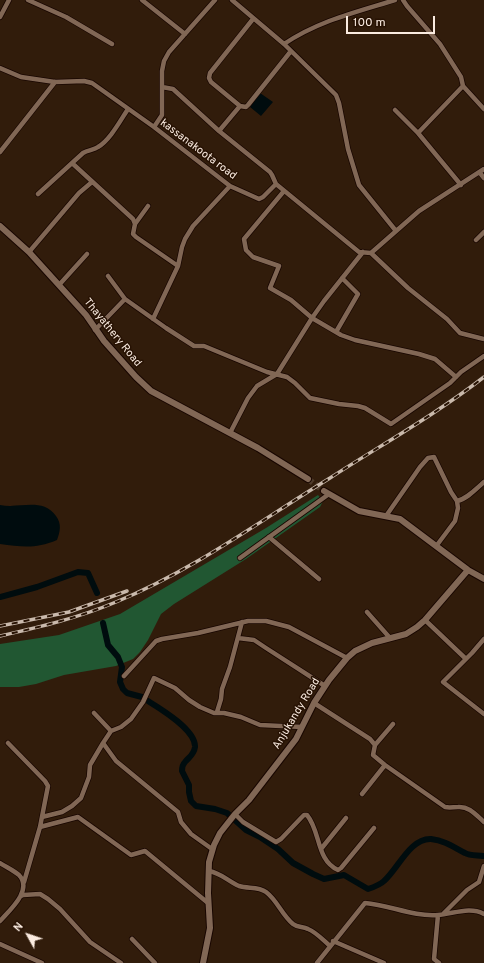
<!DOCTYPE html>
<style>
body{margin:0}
#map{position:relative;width:484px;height:963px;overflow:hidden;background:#311c0b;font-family:Overpass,sans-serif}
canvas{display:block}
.north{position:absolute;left:8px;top:915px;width:40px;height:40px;-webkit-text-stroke:3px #271203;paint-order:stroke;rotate:310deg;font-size:11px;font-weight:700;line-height:16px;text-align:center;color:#faebe0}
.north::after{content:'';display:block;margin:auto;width:14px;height:18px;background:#faebe0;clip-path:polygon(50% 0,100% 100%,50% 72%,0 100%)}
.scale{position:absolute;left:346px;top:16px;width:89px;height:18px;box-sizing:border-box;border:2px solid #faebe0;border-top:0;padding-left:5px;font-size:12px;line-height:14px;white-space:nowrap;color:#faebe0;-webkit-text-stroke:3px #271203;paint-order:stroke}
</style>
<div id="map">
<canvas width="484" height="963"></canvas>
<div class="north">N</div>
<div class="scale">100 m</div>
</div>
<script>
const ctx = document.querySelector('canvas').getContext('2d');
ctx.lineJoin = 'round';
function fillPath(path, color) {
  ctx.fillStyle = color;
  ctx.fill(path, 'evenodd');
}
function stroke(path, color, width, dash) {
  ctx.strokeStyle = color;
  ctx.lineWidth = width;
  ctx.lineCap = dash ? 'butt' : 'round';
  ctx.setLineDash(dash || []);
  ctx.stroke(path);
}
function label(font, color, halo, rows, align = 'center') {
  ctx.font = font + ' Overpass,sans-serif';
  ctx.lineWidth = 3;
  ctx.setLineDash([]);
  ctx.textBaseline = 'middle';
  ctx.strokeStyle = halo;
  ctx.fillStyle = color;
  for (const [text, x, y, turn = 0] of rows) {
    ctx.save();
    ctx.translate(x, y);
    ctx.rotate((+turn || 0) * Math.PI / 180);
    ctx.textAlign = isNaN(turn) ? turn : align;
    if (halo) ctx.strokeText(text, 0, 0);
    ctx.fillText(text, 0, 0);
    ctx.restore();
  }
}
const green = new Path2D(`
 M318,495L323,501L320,507L246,559L174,604L161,614L148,640L140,652L133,659L116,666L64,675L36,684L19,687H0V644L59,635L120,614L266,528Z`);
const water = new Path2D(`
 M260,93L273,102L261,116L250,107Z
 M0,505C20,509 42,497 56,516C62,524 60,532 57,540C36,549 22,547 0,544Z`);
const canal = new Path2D(`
 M0,597L37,587L78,572L88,573L97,593
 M103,623L108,645L118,657L122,667L120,682L123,689L127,693L142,697
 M148,701C161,709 196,730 195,747C194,755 189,757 185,762C183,764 182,768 182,771L189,785V792L191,801L196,806L215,809L227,813L246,830L260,837L278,849L293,863L313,874L324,879L344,875L368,889C374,887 380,885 384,881C398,869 410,838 431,839C446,841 453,847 465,853C470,856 478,855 483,856`);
const tertiaryTunnel = new Path2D(`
 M308,479L324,491`);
const minor = new Path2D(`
 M28,0L66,17L112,44
 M142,0L185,34
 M232,0L284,44C318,21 356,12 395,0
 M403,0L407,6L440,44L461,77L463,86L484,109
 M0,17L9,0
 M253,19L210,73L209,78L211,82L240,106L246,107L248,105L291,51
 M284,44L336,95L339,103L348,149L359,185L396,231
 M0,68L21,77L55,82L84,81L92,83L154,127L230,186L259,199L263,197L276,184L359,252L371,253L419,211L484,169
 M162,87L173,89L219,131
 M240,106L219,131L270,172L272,175L276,184
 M395,110L418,133L461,185
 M154,127L162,115V71L164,61L169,52L215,0
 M418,133L463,86
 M0,152L55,82
 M72,163L133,219L135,224L133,234L136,237L178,266
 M480,173L484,178
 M284,191L244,239L246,250L253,257L279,266L270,288L291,300L312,318L341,335L355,340L419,354L435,359L456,377
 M38,194L83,153C88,150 94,150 98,147C110,140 120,121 128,109
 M135,224L148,206
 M476,240L484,232
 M29,252L79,193L92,182
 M371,253L408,288L447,319L460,333L484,339
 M108,276L125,299
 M59,285L87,254
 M153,319L178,266L182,247L185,239L193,226L230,186
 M95,330L125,299L166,328L194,346H204L267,372L287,377L295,383L310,398L339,404L358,406L365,408L391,424L450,383L461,372L484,356
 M336,332L358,294L342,278
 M230,433L248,398L257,386L277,374L312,318L324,301L363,252
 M386,516L420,467L428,458L434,457L451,492L457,501C467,499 476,489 484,482
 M269,537L319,579
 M437,545L455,521L458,508L457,501
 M240,558L329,494
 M367,612L390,638
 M425,620L466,659
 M238,638L254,640L266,648L325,686
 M484,639L472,653L443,682L484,714
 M124,676L156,641L162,639L198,633L248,621H266L289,627L347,658
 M314,703L370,739L375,745
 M217,712L221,699L222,689L230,667L242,622
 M94,713L111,731
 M393,724L375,745L373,755L385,765L445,807C450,808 453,807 458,807C469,806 476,815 484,822
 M8,743L45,781L48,786L40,827L24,882
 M103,743L116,761L178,812L181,822L191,834L212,849
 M362,794L385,765
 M235,814L243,822L276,842L281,839L301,818L304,815H307C321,832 316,860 338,870L341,868L374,828
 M42,817L62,812L72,806L81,798L89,777L90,765L103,743L111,731L121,727L131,719L143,702L154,678L175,688L189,700L200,707L214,713H224L241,717L260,725L302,727
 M40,827L78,817L131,855L145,851L208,903
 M321,849L346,818
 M0,863C6,867 13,870 19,875C33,890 10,910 0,921
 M209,871C221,873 228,881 239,886C248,889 258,886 266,892C277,900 282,915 293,924C298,928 303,926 308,929C316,932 323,940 330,946
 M21,896L23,895L40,894L48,899L60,909L90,942L121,963
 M443,914L467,890L479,882L484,866
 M438,915L434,959L439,963
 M132,939L155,963
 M333,941L384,963
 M0,944L42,963
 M317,963L365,903C390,905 413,917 438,915C453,914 470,906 484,914`);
const tertiary = new Path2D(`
 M0,226L29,252L86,315L104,341L136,377L151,391L258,448L308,479
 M324,491L359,511L400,519L468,570L484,579
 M203,963L210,928L208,893L209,862L214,845L220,833L235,814L249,800L296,739L314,703L329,680L347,658L355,651L372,643L406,634L417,627L425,620L468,570`);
const rail = new Path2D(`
 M0,626L69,612L127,591
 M0,636C40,627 78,618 116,602C192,571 260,521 330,478C381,445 435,415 484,377`);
const streetNames = [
 ["kassanakoota road",198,150,37],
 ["Thayathery Road",112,333,51],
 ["Anjukandy Road",297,714,-59]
];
fillPath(green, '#215732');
fillPath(water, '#000c0e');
stroke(canal, '#000c0e', 6);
stroke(tertiaryTunnel, '#4f3b2b', 6, [6, 3]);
stroke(minor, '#180600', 6);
stroke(tertiary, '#180600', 8);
stroke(minor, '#816755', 4.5);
stroke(tertiary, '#816755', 6);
stroke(rail, '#c9b9ac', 3.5);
stroke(rail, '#271203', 2, [6]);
label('11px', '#faebe0', '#271203', streetNames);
</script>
